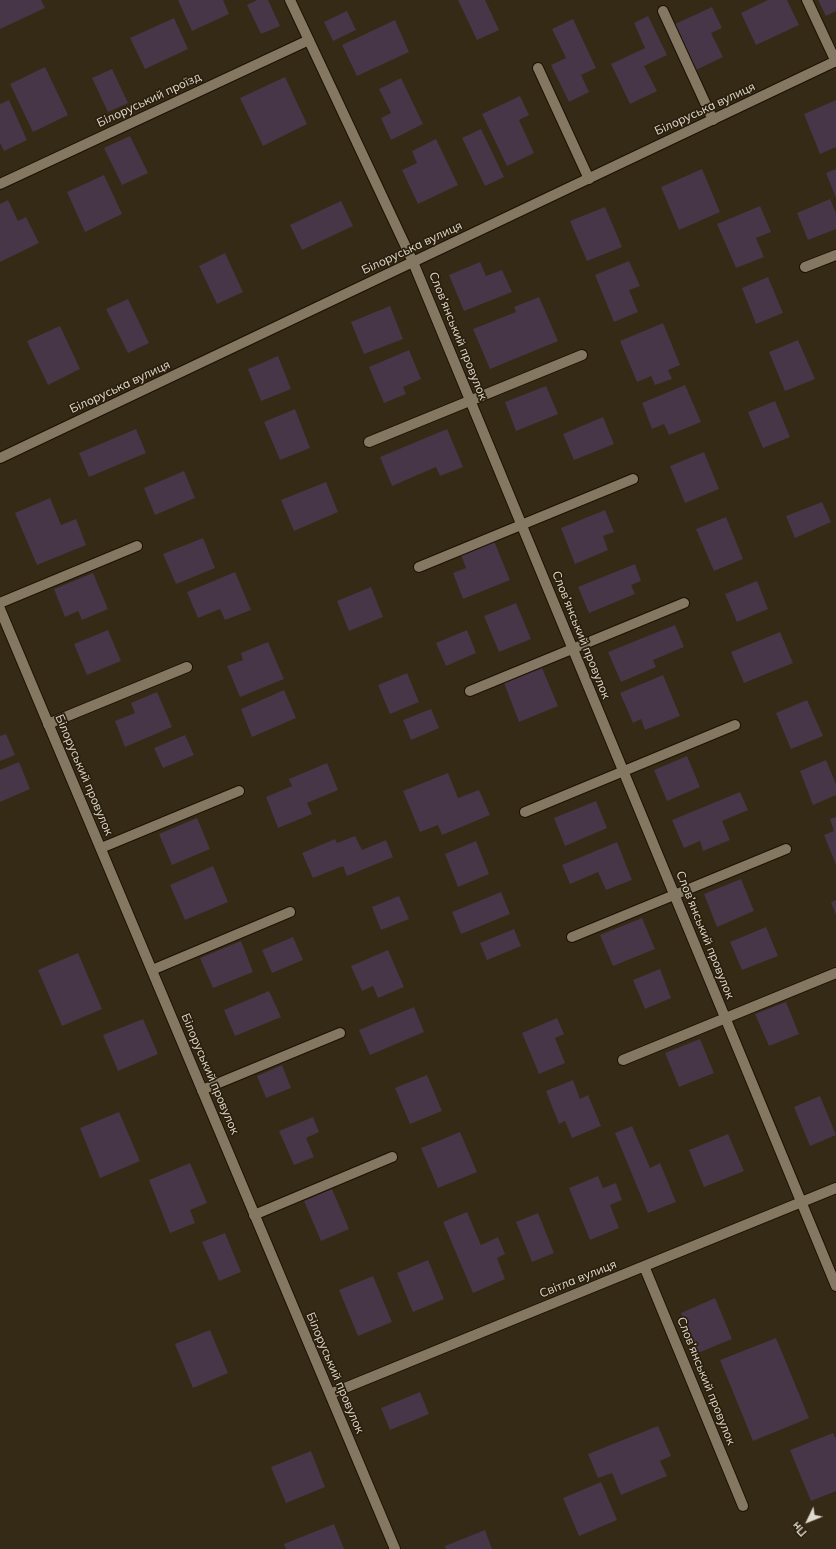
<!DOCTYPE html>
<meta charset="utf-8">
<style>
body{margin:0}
#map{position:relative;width:836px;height:1549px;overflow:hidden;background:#342a16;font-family:Mulish,sans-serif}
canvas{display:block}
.north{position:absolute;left:788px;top:1501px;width:40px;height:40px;-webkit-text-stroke:3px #2a200d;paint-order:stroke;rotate:227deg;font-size:11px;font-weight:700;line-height:16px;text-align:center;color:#e0d9cd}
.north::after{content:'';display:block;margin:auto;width:14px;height:18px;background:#e0d9cd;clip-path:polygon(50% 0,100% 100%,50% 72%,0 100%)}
</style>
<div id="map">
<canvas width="836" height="1549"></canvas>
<div class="north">Пн</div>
</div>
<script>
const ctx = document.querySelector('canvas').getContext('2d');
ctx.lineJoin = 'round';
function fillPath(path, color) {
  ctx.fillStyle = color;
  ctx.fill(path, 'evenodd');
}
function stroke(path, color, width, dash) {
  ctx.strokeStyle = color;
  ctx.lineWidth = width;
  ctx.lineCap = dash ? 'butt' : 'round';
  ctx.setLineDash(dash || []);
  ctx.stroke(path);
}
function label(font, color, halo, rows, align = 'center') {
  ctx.font = font + ' Mulish,sans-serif';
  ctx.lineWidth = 3.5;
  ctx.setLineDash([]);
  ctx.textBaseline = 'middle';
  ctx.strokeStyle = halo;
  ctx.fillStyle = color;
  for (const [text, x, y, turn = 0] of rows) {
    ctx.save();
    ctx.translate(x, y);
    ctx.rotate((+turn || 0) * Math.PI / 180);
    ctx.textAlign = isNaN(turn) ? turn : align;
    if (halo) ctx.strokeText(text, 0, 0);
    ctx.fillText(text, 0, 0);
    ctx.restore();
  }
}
const building = new Path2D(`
 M0,0H41L45,8L0,29Z
 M178,0H223L229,14L192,31Z
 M257,0H268L280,26L261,34L247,5Z
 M458,0H485L499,30L477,40Z
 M768,0H787L799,25L756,45L741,13Z
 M818,0H836V11L826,16Z
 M712,7L722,28L711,33L723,57L696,70L675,24Z
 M347,11L356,30L333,41L324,22Z
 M648,16L667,55L644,66L657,91L630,104L611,64L645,48L634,23Z
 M174,18L188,49L145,69L130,38Z
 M573,19L596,68L581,75L589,92L569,102L551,65L566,58L552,29Z
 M395,20L409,52L357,76L342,45Z
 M45,67L68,115L33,132L10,84Z
 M112,69L128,103L108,112L92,78Z
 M285,77L307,124L263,146L240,98Z
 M401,78L423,124L391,140L381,118L391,113L379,89Z
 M520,96L529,115L519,120L534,153L507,166L482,114Z
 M9,100L27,140L4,151L0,143V104Z
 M836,100V147L820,154L804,114Z
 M481,129L504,177L485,186L462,138Z
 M130,136L148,173L122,185L104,148Z
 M436,139L458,185L418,204L402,170L417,163L412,151Z
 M702,169L720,212L679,230L661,187Z
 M836,169V198L826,173Z
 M104,175L122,214L85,232L67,192Z
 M830,199L836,213V229L808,240L797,213Z
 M8,200L18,221L26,217L39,243L0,262V204Z
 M341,201L353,226L302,250L290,225Z
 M760,206L771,232L756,238L764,257L736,268L717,224Z
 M605,207L622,247L587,261L570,221Z
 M225,253L243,292L217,304L199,266Z
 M629,261L640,286L629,290L638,312L614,322L595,275Z
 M480,262L486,276L502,270L512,292L464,311L449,275Z
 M768,277L783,313L756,324L742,288Z
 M539,297L558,341L490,369L473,329L516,312L514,307Z
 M128,299L149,343L128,353L106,309Z
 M390,306L403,339L364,354L351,322Z
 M663,323L680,365L668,370L672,379L655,385L651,376L637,382L620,341Z
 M60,326L80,369L48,385L27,341Z
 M798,340L815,379L785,391L769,352Z
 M409,350L421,379L403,387L406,394L384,403L369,367Z
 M278,356L291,389L261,401L248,369Z
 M685,385L701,422L669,435L664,424L652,429L642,403Z
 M546,386L558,414L516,431L505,402Z
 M775,401L790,437L763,448L748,412Z
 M295,409L310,448L280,460L264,422Z
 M603,417L614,444L574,460L563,434Z
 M136,429L146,453L89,477L79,453Z
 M447,429L463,467L440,476L436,467L392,486L380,457Z
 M704,452L719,489L685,503L670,466Z
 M184,471L195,498L155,515L144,488Z
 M326,482L338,512L294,531L281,500Z
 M50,498L61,525L76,519L86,545L37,565L15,513Z
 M822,502L831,522L795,538L786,516Z
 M605,510L614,532L603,536L608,550L575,564L561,528Z
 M726,517L743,559L714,571L696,529Z
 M203,538L215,568L176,584L163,554Z
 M494,541L510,580L463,599L453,573L466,568L461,555Z
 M635,564L641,581L631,585L635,594L589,613L578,587Z
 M235,572L251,610L225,620L220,609L198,618L187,592Z
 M93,573L108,609L82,620L78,611L65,617L54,589Z
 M757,581L768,609L737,622L725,594Z
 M371,587L383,617L349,631L337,601Z
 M516,603L531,639L499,652L484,616Z
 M675,625L684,647L653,660L656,667L621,682L608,652Z
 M108,630L121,661L87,675L74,644Z
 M467,630L476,653L446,666L436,643Z
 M780,632L793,663L744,683L731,652Z
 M268,642L284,679L240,697L227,666L243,660L241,653Z
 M542,668L558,706L519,722L504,683Z
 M407,673L419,702L390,714L378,685Z
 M663,675L680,716L645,730L641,719L633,723L620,693Z
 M284,690L296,718L252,737L241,709Z
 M157,692L172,727L125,747L115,721L135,713L131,703Z
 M807,700L823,736L791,749L776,713Z
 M431,709L439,728L411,740L403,720Z
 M6,734L15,755L0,761V736Z
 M185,735L194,755L163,768L154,748Z
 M687,756L700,787L667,801L654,770Z
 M826,760L836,784V795L813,805L800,771Z
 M19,762L30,789L0,802V770Z
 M327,763L338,790L307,803L312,814L278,828L266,797L292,786L289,779Z
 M448,773L458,798L479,790L490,815L442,835L438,825L420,832L403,791Z
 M740,792L748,810L722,821L730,840L703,851L700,841L684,848L672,820Z
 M596,801L607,828L565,846L554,818Z
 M836,817V865L824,835L834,831L830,819Z
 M197,818L210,849L172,865L159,834Z
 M355,836L362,850L386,840L393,857L347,876L343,866L313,878L302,853L335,839L337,843Z
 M476,841L489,874L458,887L445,854Z
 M617,842L632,880L606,890L598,872L570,884L562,865Z
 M213,866L228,902L185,920L170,885Z
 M741,879L754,911L717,927L704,894Z
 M501,892L510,914L461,934L452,912Z
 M399,896L409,919L381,930L372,907Z
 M836,900V915L831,902Z
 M642,918L655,949L613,966L600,935Z
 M766,927L778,956L742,970L730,942Z
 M514,929L521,946L487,960L480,943Z
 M293,937L303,960L272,973L262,950Z
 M241,941L253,972L213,988L200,958Z
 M388,950L404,987L378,998L373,986L362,991L351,966Z
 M78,953L102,1009L62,1026L38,970Z
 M660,969L671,998L645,1009L633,980Z
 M269,991L281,1017L235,1036L224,1010Z
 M786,1002L799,1034L769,1046L755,1014Z
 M414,1007L424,1032L370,1055L359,1030Z
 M557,1018L564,1034L555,1038L565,1063L539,1074L522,1033Z
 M143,1019L158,1054L118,1071L103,1035Z
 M700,1039L714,1073L679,1087L665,1053Z
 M282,1065L291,1088L266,1098L257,1076Z
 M427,1075L442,1111L410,1124L395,1088Z
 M573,1080L580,1099L588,1095L601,1126L572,1138L565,1121L559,1124L546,1091Z
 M820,1096L836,1135L810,1146L794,1107Z
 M119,1112L140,1161L100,1178L80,1128Z
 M313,1117L319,1132L306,1138L314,1157L294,1165L279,1131Z
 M632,1126L650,1168L660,1163L676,1202L648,1213L615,1133Z
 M460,1132L477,1172L438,1188L421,1148Z
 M728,1134L744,1171L704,1187L689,1150Z
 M190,1163L207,1203L190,1210L195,1223L170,1233L149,1180Z
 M598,1176L603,1188L616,1183L622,1200L610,1205L619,1228L590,1240L569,1188Z
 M332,1189L349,1229L321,1241L304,1201Z
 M467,1212L481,1245L498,1237L505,1254L497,1258L505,1279L473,1293L443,1222Z
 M538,1213L554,1253L532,1262L516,1222Z
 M225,1233L241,1272L219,1281L202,1242Z
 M428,1260L444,1299L413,1312L397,1273Z
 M373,1276L392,1322L358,1336L339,1290Z
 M715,1298L732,1339L698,1353L681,1313Z
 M210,1330L228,1373L193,1388L175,1344Z
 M776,1338L809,1418L753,1441L720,1360Z
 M420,1392L429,1414L390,1430L381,1408Z
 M658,1426L671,1456L660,1461L667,1476L621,1495L612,1473L598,1478L588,1454Z
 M833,1433L836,1439V1491L811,1501L790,1450Z
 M311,1451L325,1487L286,1503L271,1467Z
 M601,1482L617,1520L579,1536L563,1498Z
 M334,1524L344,1549H286L284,1544Z
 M485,1530L492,1549H446L445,1546Z`);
const lane = new Path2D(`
 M807,0L836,62
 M663,11L713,120
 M538,68L589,179
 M805,267L836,255
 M369,442L582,355
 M419,567L633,479
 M0,603L137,546
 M470,691L684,603
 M48,724L187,667
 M525,812L735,725
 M101,848L239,791
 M572,937L786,849
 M152,970L290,912
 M623,1060L836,973
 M202,1090L340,1033
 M254,1215L392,1157`);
const street = new Path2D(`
 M290,0L413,262L836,1286
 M0,184L309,40
 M0,458L836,61
 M0,609L395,1549
 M644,1266L743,1506
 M330,1394L836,1188`);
const streetNames = [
 ["Білоруський проїзд",149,100,-25],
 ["Білоруська вулиця",705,109,-25],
 ["Білоруська вулиця",412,248,-25],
 ["Слов’янський провулок",458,336,68],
 ["Білоруська вулиця",120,387,-25],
 ["Слов’янський провулок",581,635,68],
 ["Білоруський провулок",84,775,67],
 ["Слов’янський провулок",705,935,68],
 ["Білоруський провулок",210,1074,67],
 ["Світла вулиця",578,1279,-22],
 ["Білоруський провулок",335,1373,67],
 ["Слов’янський провулок",706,1381,68]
];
fillPath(building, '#463647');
stroke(lane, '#1b1202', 12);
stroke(street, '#1b1202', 12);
stroke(lane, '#847862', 10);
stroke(street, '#847862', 10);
label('12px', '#e0d9cd', '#2a200d', streetNames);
</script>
